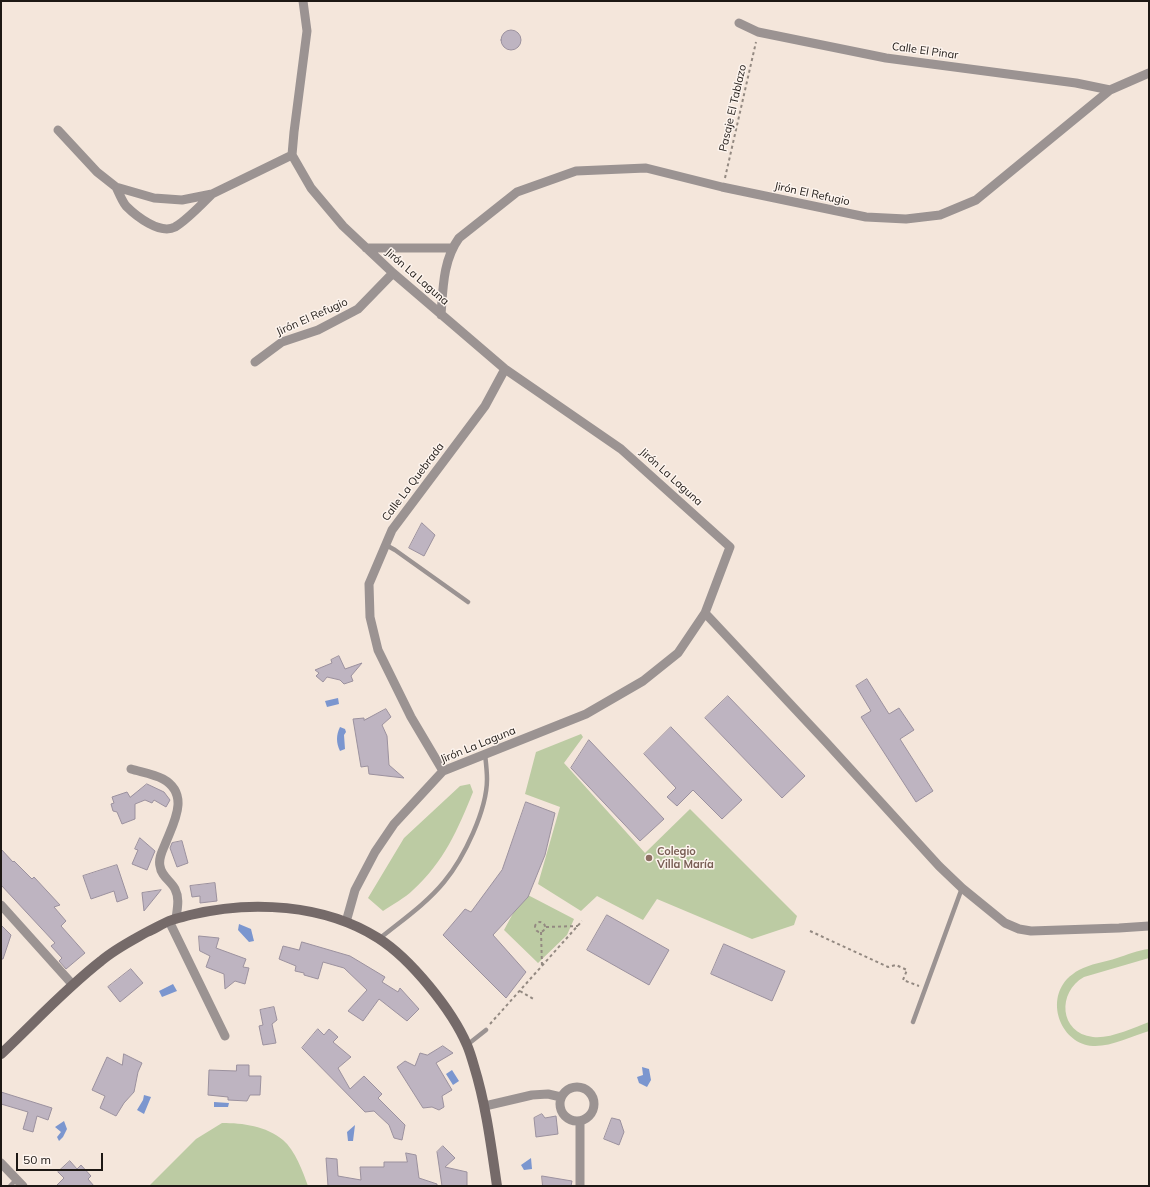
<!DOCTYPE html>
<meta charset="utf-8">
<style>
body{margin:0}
#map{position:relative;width:1150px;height:1187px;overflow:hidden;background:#f4e6db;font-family:Mulish,sans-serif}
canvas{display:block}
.frame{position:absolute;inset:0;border:2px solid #1d1814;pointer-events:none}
.scale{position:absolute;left:16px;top:1153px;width:87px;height:18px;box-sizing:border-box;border:2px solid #1d1814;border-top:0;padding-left:5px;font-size:12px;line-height:14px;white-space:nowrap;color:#1d1814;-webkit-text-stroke:3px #fdf4ee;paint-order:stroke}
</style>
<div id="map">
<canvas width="1150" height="1187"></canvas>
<div class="frame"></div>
<div class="scale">50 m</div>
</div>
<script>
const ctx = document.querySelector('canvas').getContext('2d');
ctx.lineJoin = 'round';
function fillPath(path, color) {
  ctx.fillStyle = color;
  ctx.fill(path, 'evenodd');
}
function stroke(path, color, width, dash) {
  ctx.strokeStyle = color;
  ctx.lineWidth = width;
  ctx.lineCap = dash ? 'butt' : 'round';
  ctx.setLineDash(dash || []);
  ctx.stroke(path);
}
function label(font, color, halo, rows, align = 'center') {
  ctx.font = font + ' Mulish,sans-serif';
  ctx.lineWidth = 3;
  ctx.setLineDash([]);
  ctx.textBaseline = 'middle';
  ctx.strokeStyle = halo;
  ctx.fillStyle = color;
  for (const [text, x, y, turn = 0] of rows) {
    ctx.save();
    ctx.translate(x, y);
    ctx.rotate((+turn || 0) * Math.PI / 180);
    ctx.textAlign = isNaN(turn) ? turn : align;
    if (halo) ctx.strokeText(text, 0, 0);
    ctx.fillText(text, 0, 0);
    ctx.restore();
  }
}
const green = new Path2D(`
 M581,734L583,737L564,763L645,853L690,809L797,916L794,925L752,939L657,899L643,920L597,896L581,911L538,884L560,807L525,794L536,752Z
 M470,784L473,792C458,829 444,862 413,890C405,898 393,904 383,911L368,898L404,838L460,786Z
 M524,893L574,919L567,935L538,963L504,930Z
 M1149,949V958L1084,977C1057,992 1059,1033 1093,1037C1110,1039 1133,1028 1149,1022V1031C1133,1036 1110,1047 1093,1046C1062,1044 1045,1003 1067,979C1070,976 1075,972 1079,970C1090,964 1105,962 1117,958C1127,955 1138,950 1149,949Z
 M222,1123C243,1123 266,1126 283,1140C295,1150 303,1172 308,1186H149L196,1139Z`);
const water = new Path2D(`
 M338,698L339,704L327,707L325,701Z
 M340,727L345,729L346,732L344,735L345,749L340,751C336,743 336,735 340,727Z
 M239,924L251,929L254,941L249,942L238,930Z
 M173,984L177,991L162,997L159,991Z
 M642,1067L649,1069L651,1080L647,1087L639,1083L637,1077L643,1075Z
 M452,1070L459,1081L453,1085L446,1074Z
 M144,1095L151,1097L144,1114L137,1110L143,1100Z
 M214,1102L229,1103L228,1107H214Z
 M64,1121L67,1129L63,1137L59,1141L57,1137L61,1132L55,1127Z
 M355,1125L353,1141H348L347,1132Z
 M531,1158L532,1169L524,1170L521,1165Z`);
const building = new Path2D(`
 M501 40a10 10 0 1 1 20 0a10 10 0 1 1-20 0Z
 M422,523L435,535L424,556L409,548Z
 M339,656L345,669L362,663L351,676L353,681L344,684L340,680L327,677L323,682L316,676L319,673L315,670L332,663L331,660Z
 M867,679L889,714L899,708L914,730L900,739L933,791L916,802L861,717L871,711L856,686Z
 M728,696L805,776L782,798L705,718Z
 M386,709L391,717L382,725L387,736L389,765L404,778L369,774L368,766L361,767L353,719L364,718V720Z
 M671,727L742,800L722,819L693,790L677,806L667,797L676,788L644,754Z
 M589,740L664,819L640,841L571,768Z
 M147,784L164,792L170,800L166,807L154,800L152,803L145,800L135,804V819L122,824L117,812L113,811L111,804L114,803L112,797L127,792L130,797Z
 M526,802L555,813L545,855L528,897L493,935L526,972L506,998L443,935L465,909L471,912L502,870Z
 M140,838L155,851L147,870L132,864L138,850L135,849Z
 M182,841L188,863L177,867L170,848L172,843Z
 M1,849L13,862L14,861L32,879L34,877L60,905L54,907L66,921L61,926L85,953L66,969L59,961L62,958L51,946L55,943L1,885Z
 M117,865L128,898L117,902L114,891L91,899L83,876Z
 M215,883L217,901L200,903V896L192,897L190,886Z
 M161,890L144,911L142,893Z
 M607,915L669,950L649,985L587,950Z
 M1,925L11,935L3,959H1Z
 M199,936L219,938L216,948L246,959L243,967L249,968L245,984L235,981L225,989L224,974L206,967L210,956L200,951Z
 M302,942L350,956L385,977L382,982L398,992L400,988L419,1009L407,1021L379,999L363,1021L348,1011L367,990L344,968L323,962L318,979L304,975V973L295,971L296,966L279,959L283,946L299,950Z
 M724,944L785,971L772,1001L711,974Z
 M131,969L143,983L120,1002L108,987Z
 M274,1007L277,1020L272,1024L276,1043L263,1045L259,1026L263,1025L260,1010Z
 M318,1029L324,1035L329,1029L338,1037L333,1042L351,1057L338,1068L350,1089L364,1076L382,1094L378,1098L405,1125L402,1140L394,1138L389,1125L374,1111L365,1112L302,1048Z
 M443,1046L453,1053L436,1063L452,1090L442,1096L444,1107L439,1110L432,1107L423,1108L397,1067L405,1061L415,1066L420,1053L427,1055Z
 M124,1054L142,1063L138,1072L134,1092L124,1103L116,1116L100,1108L105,1096L92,1090L107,1057L122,1065Z
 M237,1065H249V1076H261L260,1095H250L247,1101L228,1100V1097L208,1095L209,1070L236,1071Z
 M1,1092L52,1108L48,1120L37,1116L33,1132L23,1129L28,1112L1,1104Z
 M542,1114L545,1118L556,1116L558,1134L536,1137L534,1118Z
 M612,1118L620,1120L624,1132L619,1145L604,1139Z
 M443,1146L455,1158L445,1167L467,1172V1186H442L437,1152Z
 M406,1153L416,1155L419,1178L437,1184V1186H328L326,1158L337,1159L338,1176L361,1180L360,1167H384V1162H407Z
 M70,1161L77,1169L81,1165L91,1176L88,1179L94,1186H56L64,1178L58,1172Z
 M542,1176L572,1181L571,1186H543Z`);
const path = new Path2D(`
 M725,178L756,42
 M535 927a5 5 0 1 1 10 0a5 5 0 1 1-10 0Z
 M546,927L578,926
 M810,931L888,967L896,965L907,970L903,980L919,986
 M541,932L542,966
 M520,991L535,1000
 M490,1024L582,921`);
const lane = new Path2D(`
 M386,545L395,550L468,602
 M379,939C401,921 426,904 444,882C464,858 487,810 487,779C487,771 486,763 485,754
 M913,1022L962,888
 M467,1045L486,1030
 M10,1186L17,1179`);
const street = new Path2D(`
 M303,1L307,31L294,132L292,155L311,188L343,226L393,273L505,369L621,449L730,547L705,613L678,653L643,681L586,714L443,771L394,824L375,852L355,890L346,922
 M739,23L758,32L886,58L1076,83L1110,90
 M58,130L97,172L116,187L154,198L182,200L212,194L292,155
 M116,187C119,193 122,201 126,206C136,216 160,235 175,227C187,220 202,204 212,194
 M366,248H452
 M441,315C443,288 443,260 459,238L517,192L576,171L646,168L722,187L866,217L906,219L940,215L976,200L1110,90L1149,73
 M255,362L282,342L318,330L358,309L393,273
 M705,613L825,741L939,866L962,888L1005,923L1019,929L1031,931L1119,928L1149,926
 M131,769C141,772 154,774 163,779C190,794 174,822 166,842C163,850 158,858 160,866C161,876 171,881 175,889C180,899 177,909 176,919
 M443,771L411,717L378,650L370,617L369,584L392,530L485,406L505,369
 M1,905L73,985
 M169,921L225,1036
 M560 1104a17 17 0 1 1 34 0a17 17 0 1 1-34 0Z
 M485,1106L532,1095L548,1094L561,1097
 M580,1121V1186
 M1,1163L23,1186`);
const secondary = new Path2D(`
 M1,1054C34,1023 65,989 101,961C115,949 131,941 147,932C154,929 162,924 169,921C176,918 183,917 190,915C251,900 324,904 378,938C411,959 452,1010 467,1045C470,1052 472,1059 474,1066C486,1105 491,1145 497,1186`);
const markers = [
 [649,858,4,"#8d6e63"]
];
const streetNames = [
 ["Calle El Pinar",925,51,8],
 ["Pasaje El Tablazo",733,108,-77],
 ["Jirón El Refugio",812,194,12],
 ["Jirón La Laguna",417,277,41],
 ["Jirón El Refugio",312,317,-24],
 ["Jirón La Laguna",671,477,42],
 ["Calle La Quebrada",413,482,-53],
 ["Jirón La Laguna",478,745,-22]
];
const educationNames = [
 ["Colegio",657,852],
 ["Villa María",657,865]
];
fillPath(green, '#bccba3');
fillPath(water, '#7b96cf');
fillPath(building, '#beb4c1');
stroke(building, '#9b919e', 1);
stroke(path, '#938981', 2, [3, 3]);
stroke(lane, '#9b9392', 4.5);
stroke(street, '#9b9392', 9);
stroke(secondary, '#756a69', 10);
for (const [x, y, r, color] of markers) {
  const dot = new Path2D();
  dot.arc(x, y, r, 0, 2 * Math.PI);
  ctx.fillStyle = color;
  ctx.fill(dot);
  stroke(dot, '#fdf4ee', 1.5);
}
label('11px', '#1d1814', '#fdf4ee', streetNames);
label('bold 11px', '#785e54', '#fdf4ee', educationNames, 'left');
</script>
